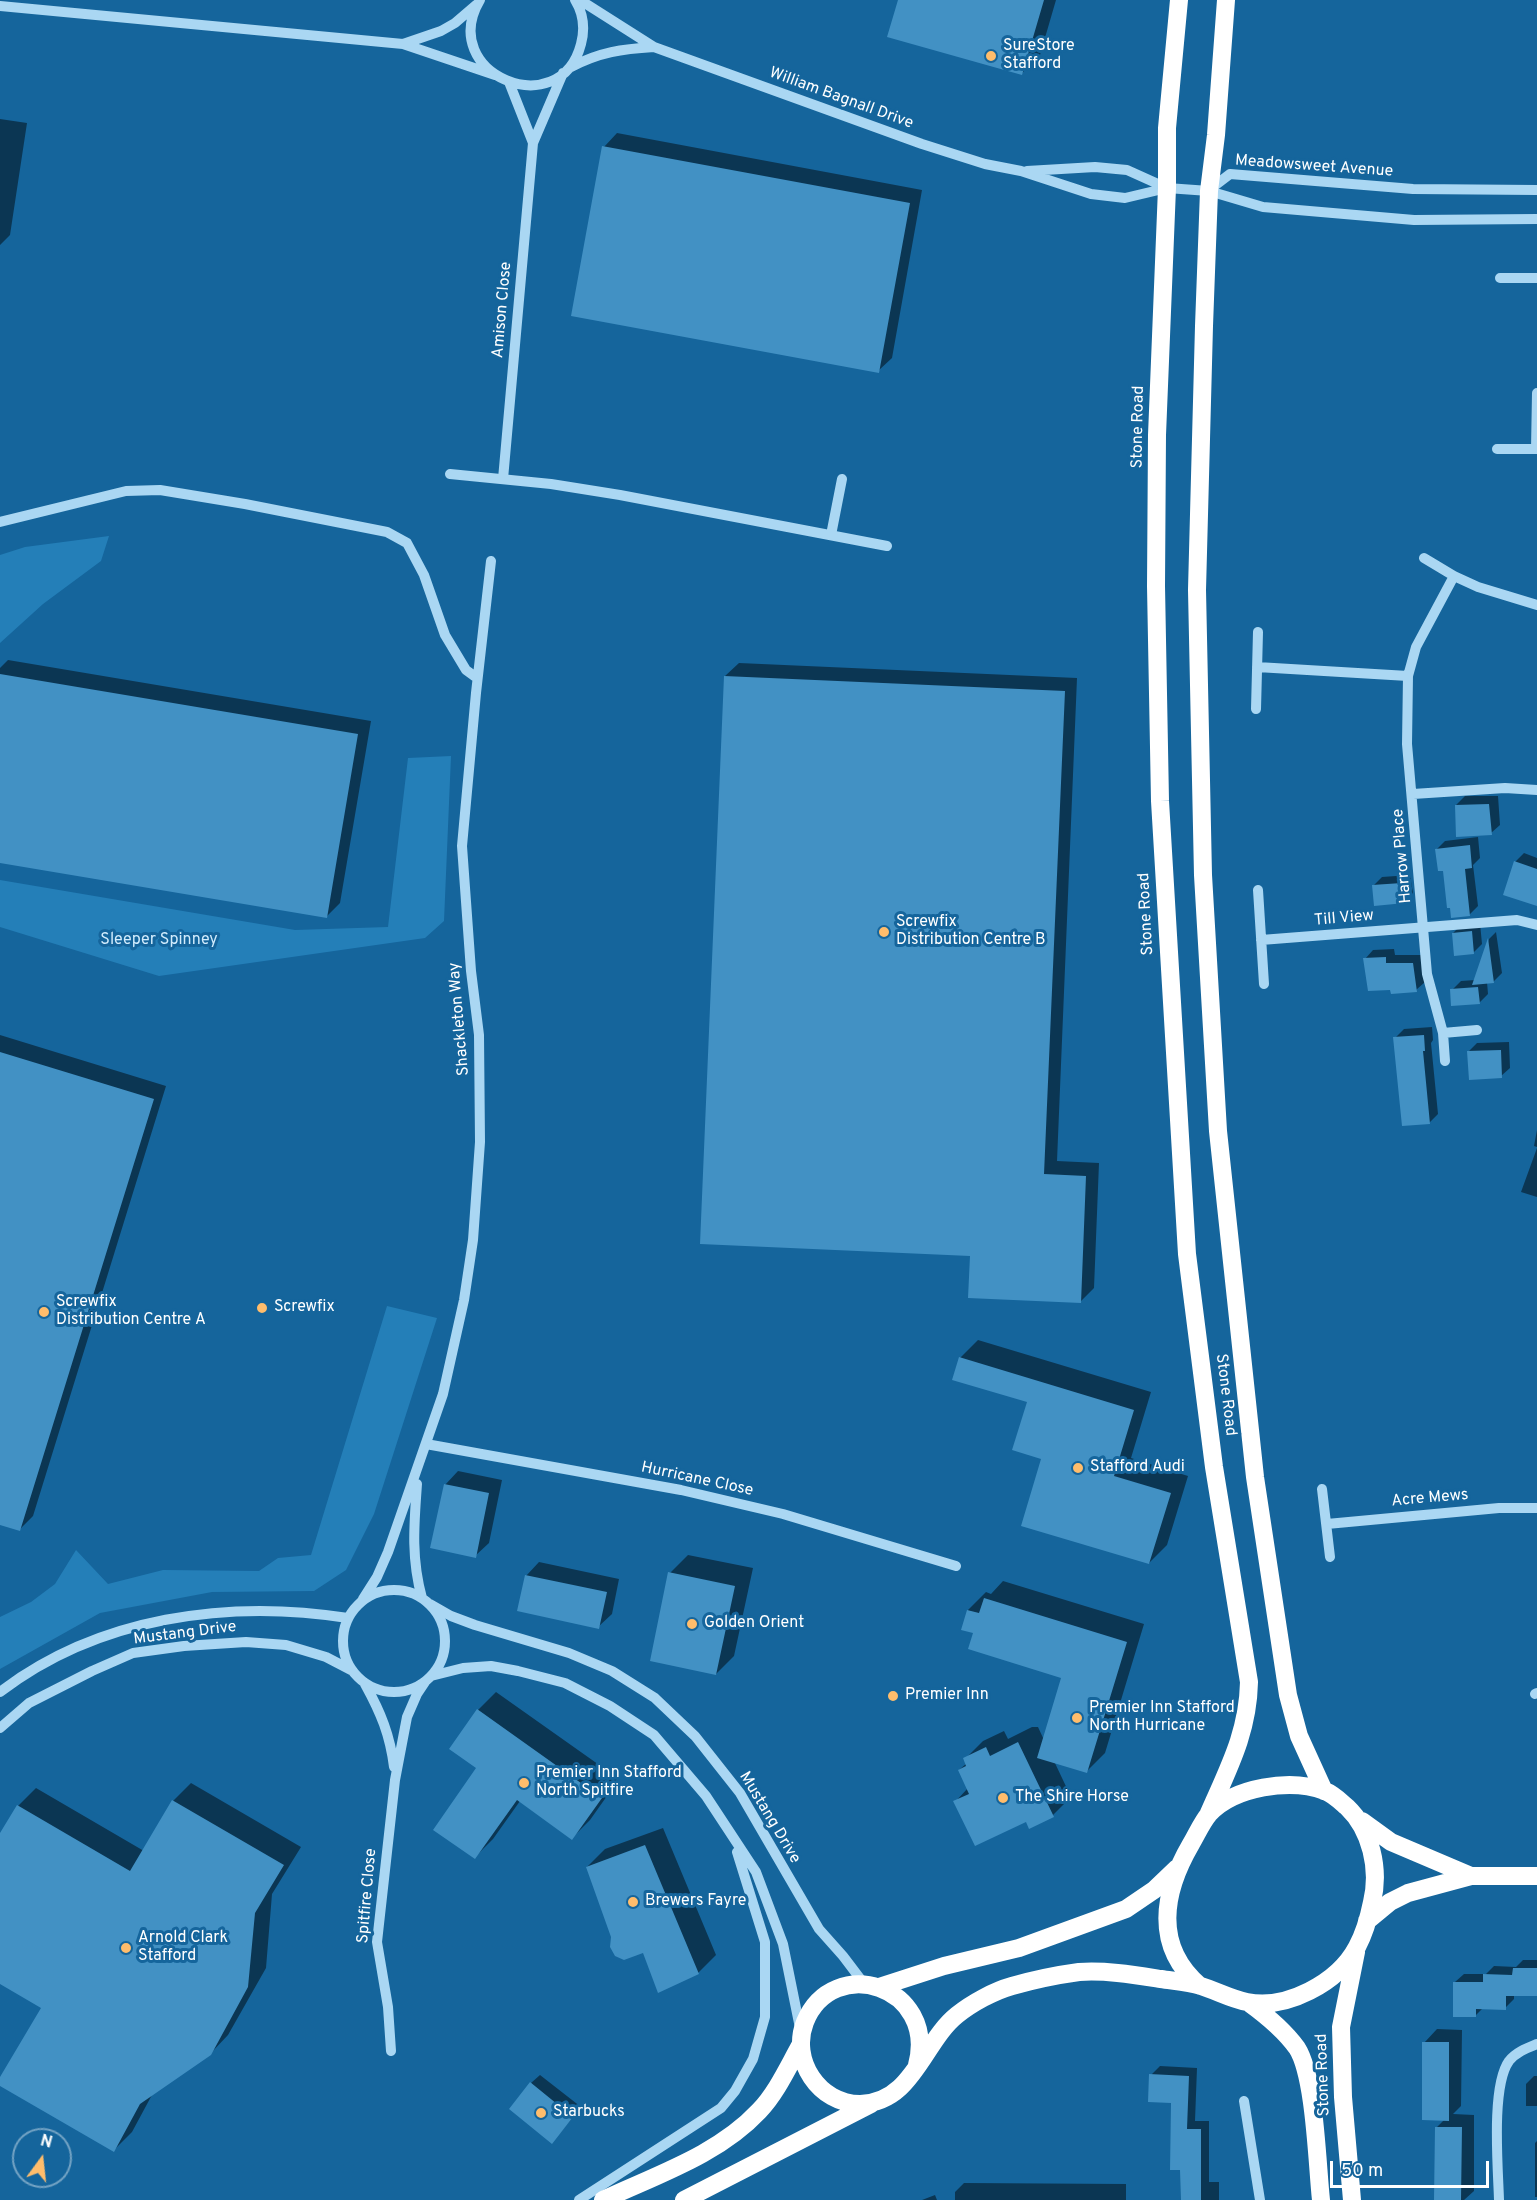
<!DOCTYPE html>
<style>
body{margin:0}
#map{position:relative;width:1537px;height:2200px;overflow:hidden;background:#15659c;font-family:Overpass,sans-serif}
canvas{display:block}
.north{position:absolute;left:12px;top:2128px;width:60px;height:60px;box-sizing:border-box;background:#15659c;border:2px solid #73a3c4;border-radius:50%;rotate:15deg;font-size:16px;font-weight:700;line-height:24px;text-align:center;color:#fff}
.north::after{content:'';display:block;margin:auto;width:21px;height:27px;background:#ffbd6c;clip-path:polygon(50% 0,100% 100%,50% 72%,0 100%)}
.scale{position:absolute;left:1330px;top:2161px;width:159px;height:27px;box-sizing:border-box;border:3px solid #fff;border-top:0;padding-left:8px;font-size:18px;line-height:21px;white-space:nowrap;color:#fff;-webkit-text-stroke:4px #15659c;paint-order:stroke}
</style>
<div id="map">
<canvas width="1537" height="2200"></canvas>
<div class="north">N</div>
<div class="scale">50 m</div>
</div>
<script>
const ctx = document.querySelector('canvas').getContext('2d');
ctx.lineJoin = 'round';
function fillPath(path, color) {
  ctx.fillStyle = color;
  ctx.fill(path, 'evenodd');
}
function stroke(path, color, width, dash) {
  ctx.strokeStyle = color;
  ctx.lineWidth = width;
  ctx.lineCap = dash ? 'butt' : 'round';
  ctx.setLineDash(dash || []);
  ctx.stroke(path);
}
function label(font, color, halo, rows, align = 'center') {
  ctx.font = font + ' Overpass,sans-serif';
  ctx.lineWidth = 6;
  ctx.setLineDash([]);
  ctx.textBaseline = 'middle';
  ctx.strokeStyle = halo;
  ctx.fillStyle = color;
  for (const [text, x, y, turn = 0] of rows) {
    ctx.save();
    ctx.translate(x, y);
    ctx.rotate((+turn || 0) * Math.PI / 180);
    ctx.textAlign = isNaN(turn) ? turn : align;
    if (halo) ctx.strokeText(text, 0, 0);
    ctx.fillText(text, 0, 0);
    ctx.restore();
  }
}
const green = new Path2D(`
 M109,536L101,561L43,604L0,643V555L25,547Z
 M451,756L444,921L425,938L159,976L0,927V880L295,930L388,927L408,758Z
 M387,1306L437,1318L374,1514L346,1570L314,1591L212,1592L100,1613L0,1669V1617L31,1602L55,1584L76,1550L108,1584L163,1570L259,1571L278,1558L311,1555Z`);
const shadow = new Path2D(`
 M899,0H1056L1040,55L1022,73Z
 M0,119L27,123L10,235L0,245Z
 M617,133L922,190L892,358L878,371L604,147Z
 M8,660L371,721L340,903L327,916L0,861V668Z
 M739,663L1077,678L1057,1161L1099,1163L1094,1288L1080,1302L972,1254L725,676Z
 M1465,796H1498L1500,825L1491,833L1456,805Z
 M1478,837L1480,858L1473,865L1478,906L1469,915L1445,869L1437,849L1445,841Z
 M1524,853L1537,858V903L1515,862Z
 M1410,875L1413,893L1404,901L1373,886L1382,877Z
 M1480,923L1482,944L1474,952L1453,933L1462,924Z
 M1496,932L1502,973L1493,982H1487L1488,994L1479,1003L1452,990L1461,981L1475,980L1489,939Z
 M1394,949L1395,955H1422L1425,982L1416,990L1365,959L1373,950Z
 M1432,1027L1433,1040L1431,1043L1438,1114L1429,1123L1395,1038L1404,1029Z
 M0,1035L166,1086L33,1516L20,1529L0,1523Z
 M1509,1042L1510,1068L1501,1076L1468,1052L1477,1043Z
 M1537,1130V1147L1534,1146Z
 M1537,1148V1197L1521,1192Z
 M978,1340L1151,1392L1131,1458L1188,1476L1167,1545L1149,1563L1043,1458L1029,1401L960,1358Z
 M458,1471L502,1480L489,1543L475,1556L445,1485Z
 M688,1555L753,1568L734,1656L716,1674L670,1573Z
 M539,1562L619,1579L612,1614L598,1627L526,1576Z
 M1003,1581L1144,1624L1105,1753L1087,1771L1054,1761L1071,1797L1053,1815L1029,1827L1026,1820L955,1802L968,1788L959,1770L967,1763L965,1759L983,1741L1004,1731L1008,1739L1032,1727H1038L1044,1740L1063,1677L975,1632L968,1610L986,1592L991,1594Z
 M496,1692L619,1779L590,1820L572,1838L520,1801L493,1839L475,1857L479,1768L478,1710Z
 M191,1783L301,1847L272,1894L266,1968L228,2035L210,2054L153,2093L132,2132L114,2150L0,2084V2080L44,2008L0,1982V1836L18,1806L36,1788L144,1851L173,1801Z
 M663,1828L716,1955L698,1973L612,1937L587,1867L605,1849Z
 M1523,1960H1537V1994H1514V1999L1505,2008H1483L1475,2016L1455,1982L1464,1974H1486L1494,1966L1516,1967Z
 M1437,2029L1462,2030L1461,2106L1453,2114L1474,2115V2191L1464,2200H1436V2128L1445,2119L1424,2043Z
 M1160,2066L1197,2068L1195,2121H1209V2182H1219V2200H1182L1181,2169L1172,2101L1151,2075Z
 M540,2075L581,2107L560,2133L531,2083Z
 M1534,2076H1537V2106H1526V2084Z
 M1537,2141V2197H1535V2143Z
 M964,2183L1126,2184V2200H955V2192Z
 M935,2195L937,2200H922Z`);
const building = new Path2D(`
 M898,0H1044L1022,75L887,37Z
 M602,146L910,203L879,373L571,316Z
 M0,674L358,734L327,918L0,863Z
 M724,676L1065,691L1044,1174L1086,1176L1081,1303L968,1298L970,1256L700,1244Z
 M1489,804L1492,835L1456,837L1455,805Z
 M1470,845L1472,868L1465,869L1470,916L1451,918L1450,908H1447L1443,871H1438L1435,849Z
 M1514,861L1537,869V906L1503,895Z
 M1402,883L1405,903L1374,906L1372,885Z
 M1472,931L1474,954L1454,956L1452,933Z
 M1488,938L1494,983L1472,985Z
 M1386,957V963H1413L1417,992L1391,994L1390,990L1368,991L1363,958Z
 M1478,987L1480,1004L1451,1006L1450,989Z
 M1424,1035L1425,1051H1423L1430,1124L1402,1126L1393,1037Z
 M1501,1050L1502,1078L1469,1080L1467,1051Z
 M0,1052L154,1099L20,1531L0,1525Z
 M959,1357L1134,1410L1114,1476L1171,1493L1149,1564L1021,1526L1041,1459L1012,1450L1027,1402L952,1380Z
 M444,1484L489,1493L476,1558L430,1548Z
 M668,1572L735,1586L716,1675L650,1661Z
 M525,1575L607,1592L599,1629L517,1611Z
 M984,1598L1127,1642L1087,1773L1037,1758L1061,1678L968,1649L973,1633L961,1630L967,1610L979,1613Z
 M477,1709L602,1798L572,1840L517,1800L475,1859L433,1830L476,1768L449,1749Z
 M1018,1742L1054,1817L1029,1829L1026,1822L975,1846L953,1801L969,1794L958,1770L966,1766L963,1758L986,1747L990,1756Z
 M172,1800L284,1865L255,1913L248,1987L211,2055L140,2104L114,2152L0,2086V2077L41,2008L0,1984V1833L17,1805L130,1871Z
 M645,1845L699,1974L658,1993L643,1953L624,1960L615,1956L610,1947L611,1937L586,1867Z
 M1513,1968H1537V1996H1506V2010L1476,2009V2017H1453V1982H1483V1974L1512,1975Z
 M1422,2042H1449V2121L1422,2120Z
 M1149,2074L1189,2076L1187,2129H1201V2200H1181L1180,2170H1170L1171,2103L1148,2102Z
 M530,2082L573,2117L552,2144L509,2109Z
 M1435,2127H1462L1461,2200H1434Z`);
const minor = new Path2D(`
 M480,0C436,74 560,125 581,44C585,29 583,13 575,0
 M580,0L654,47L922,144L985,164L1021,171L1091,194L1125,198L1167,188L1209,191L1263,207L1414,220L1537,219
 M0,6L403,44L495,75
 M403,44L441,31L455,23L476,5
 M571,67C600,52 622,49 654,47
 M509,82L533,143
 M1027,171L1095,167L1127,170L1167,188
 M1209,190L1230,174L1413,189L1537,190
 M1500,278H1537
 M1497,449H1537
 M1536,449L1537,393
 M450,474L551,484L620,495L887,546
 M503,479L533,143L563,73
 M0,522L126,491L160,490L245,504L387,532L407,543L424,575L445,635L466,670L477,678
 M831,535L842,479
 M1424,558L1454,576L1478,587L1537,605
 M1257,667L1408,676
 M1256,709L1258,632
 M1413,794L1505,788L1537,790
 M1258,890L1264,984
 M1261,940L1517,920L1537,925
 M1443,1033L1477,1030
 M1445,1061L1443,1033L1427,974L1407,744L1408,676L1416,647L1454,576
 M426,1444L681,1490L783,1514L956,1566
 M417,1484C414,1525 411,1558 422,1598
 M1322,1489L1330,1557
 M1327,1524L1499,1508H1537
 M343 1641a51 51 0 1 1 102 0a51 51 0 1 1-102 0Z
 M363,1599L377,1577L388,1552L443,1394L464,1300L473,1240L480,1142L479,1035L471,971L462,846L476,693L491,561
 M430,1604L451,1616L475,1625L569,1653L612,1671L655,1698L695,1736L740,1793L819,1929L843,1956L865,1985
 M431,1676L463,1668L491,1666L518,1671L565,1683L610,1706L654,1735L706,1796L756,1872L783,1944L800,2028
 M365,1684C381,1713 390,1735 394,1767
 M0,1692C98,1617 228,1599 348,1618
 M1535,1694L1537,1693
 M0,1728L29,1703L92,1671L133,1653L184,1646L246,1642L286,1645L326,1657L351,1670
 M391,2051L388,2007L377,1942L395,1780L407,1717L417,1694L425,1682
 M1244,2101L1260,2200
 M579,2200L721,2108L735,2091L753,2059L765,2017V1942L737,1852
 M1499,2200C1498,2167 1491,2086 1509,2061C1516,2052 1527,2048 1537,2044`);
const highway = new Path2D(`
 M1179,0L1167,128V188L1157,435L1156,586L1160,801L1187,1254L1214,1467L1249,1682C1248,1733 1228,1769 1208,1815
 M1226,0L1216,135L1209,191L1204,326L1197,590L1203,875L1218,1131L1255,1477L1288,1695L1299,1736L1324,1791
 M1362,1821L1391,1842L1471,1876
 M1367,1921L1390,1902L1408,1893L1471,1876H1537
 M879,1987L944,1966L1019,1948L1126,1909L1154,1890L1177,1868
 M1249,2003C1267,2016 1284,2030 1297,2048C1315,2076 1317,2164 1321,2200
 M917,2065C938,1986 833,1953 805,2022C790,2060 819,2104 860,2104C913,2103 923,2042 957,2015C972,2003 994,1991 1012,1986C1033,1980 1057,1975 1079,1972C1105,1970 1135,1975 1161,1979C1174,1981 1189,1982 1201,1986C1217,1991 1231,1999 1247,2002C1286,2010 1338,1983 1357,1947C1364,1934 1369,1917 1372,1902C1380,1869 1371,1830 1347,1807C1340,1801 1333,1794 1325,1791C1290,1778 1234,1787 1209,1814C1202,1822 1197,1834 1191,1844C1163,1892 1153,1946 1200,1986
 M603,2200C656,2175 718,2155 759,2111C777,2092 788,2067 801,2044
 M684,2200L871,2104
 M1352,2200L1343,2097L1341,2027L1356,1952`);
const markers = [
 [991,56,6,"#ffbd6c"],
 [884,932,6,"#ffbd6c"],
 [262,1308,6,"#ffbd6c"],
 [44,1312,6,"#ffbd6c"],
 [1078,1468,6,"#ffbd6c"],
 [692,1624,6,"#ffbd6c"],
 [893,1696,6,"#ffbd6c"],
 [1077,1718,6,"#ffbd6c"],
 [524,1783,6,"#ffbd6c"],
 [1003,1798,6,"#ffbd6c"],
 [633,1902,6,"#ffbd6c"],
 [126,1948,6,"#ffbd6c"],
 [541,2113,6,"#ffbd6c"]
];
const poiNames = [
 ["SureStore",1003,47],
 ["Stafford",1003,65],
 ["Screwfix",896,923],
 ["Distribution Centre B",896,941],
 ["Screwfix",56,1303],
 ["Distribution Centre A",56,1321],
 ["Screwfix",274,1308],
 ["Stafford Audi",1090,1468],
 ["Golden Orient",704,1624],
 ["Premier Inn",905,1696],
 ["Premier Inn Stafford",1089,1709],
 ["North Hurricane",1089,1727],
 ["Premier Inn Stafford",536,1774],
 ["North Spitfire",536,1792],
 ["The Shire Horse",1015,1798],
 ["Brewers Fayre",645,1902],
 ["Arnold Clark",138,1939],
 ["Stafford",138,1957],
 ["Starbucks",553,2113]
];
const streetNames = [
 ["William Bagnall Drive",841,99,20],
 ["Meadowsweet Avenue",1314,167,4],
 ["Amison Close",503,310,-85],
 ["Stone Road",1139,427,-89],
 ["Harrow Place",1403,856,-95],
 ["Stone Road",1147,914,-93],
 ["Till View",1344,919,-5],
 ["Shackleton Way",460,1019,-95],
 ["Stone Road",1225,1395,83],
 ["Hurricane Close",697,1480,12],
 ["Acre Mews",1430,1499,-5],
 ["Mustang Drive",185,1634,-7],
 ["Mustang Drive",769,1818,59],
 ["Spitfire Close",368,1896,-85],
 ["Stone Road",1324,2075,-92]
];
const parkNames = [
 ["Sleeper Spinney",159,941]
];
fillPath(green, '#247fb8');
fillPath(shadow, '#0007');
fillPath(building, '#4291c4');
stroke(minor, '#aad7f3', 10);
stroke(highway, '#fff', 18);
for (const [x, y, r, color] of markers) {
  const dot = new Path2D();
  dot.arc(x, y, r, 0, 2 * Math.PI);
  ctx.fillStyle = color;
  ctx.fill(dot);
  stroke(dot, '#15659c', 2);
}
label('16px', '#fff', '#15659c', poiNames, 'left');
label('16px', '#fff', '#15659c', streetNames);
label('16px', '#d2ecfd', '#15659c', parkNames);
</script>
